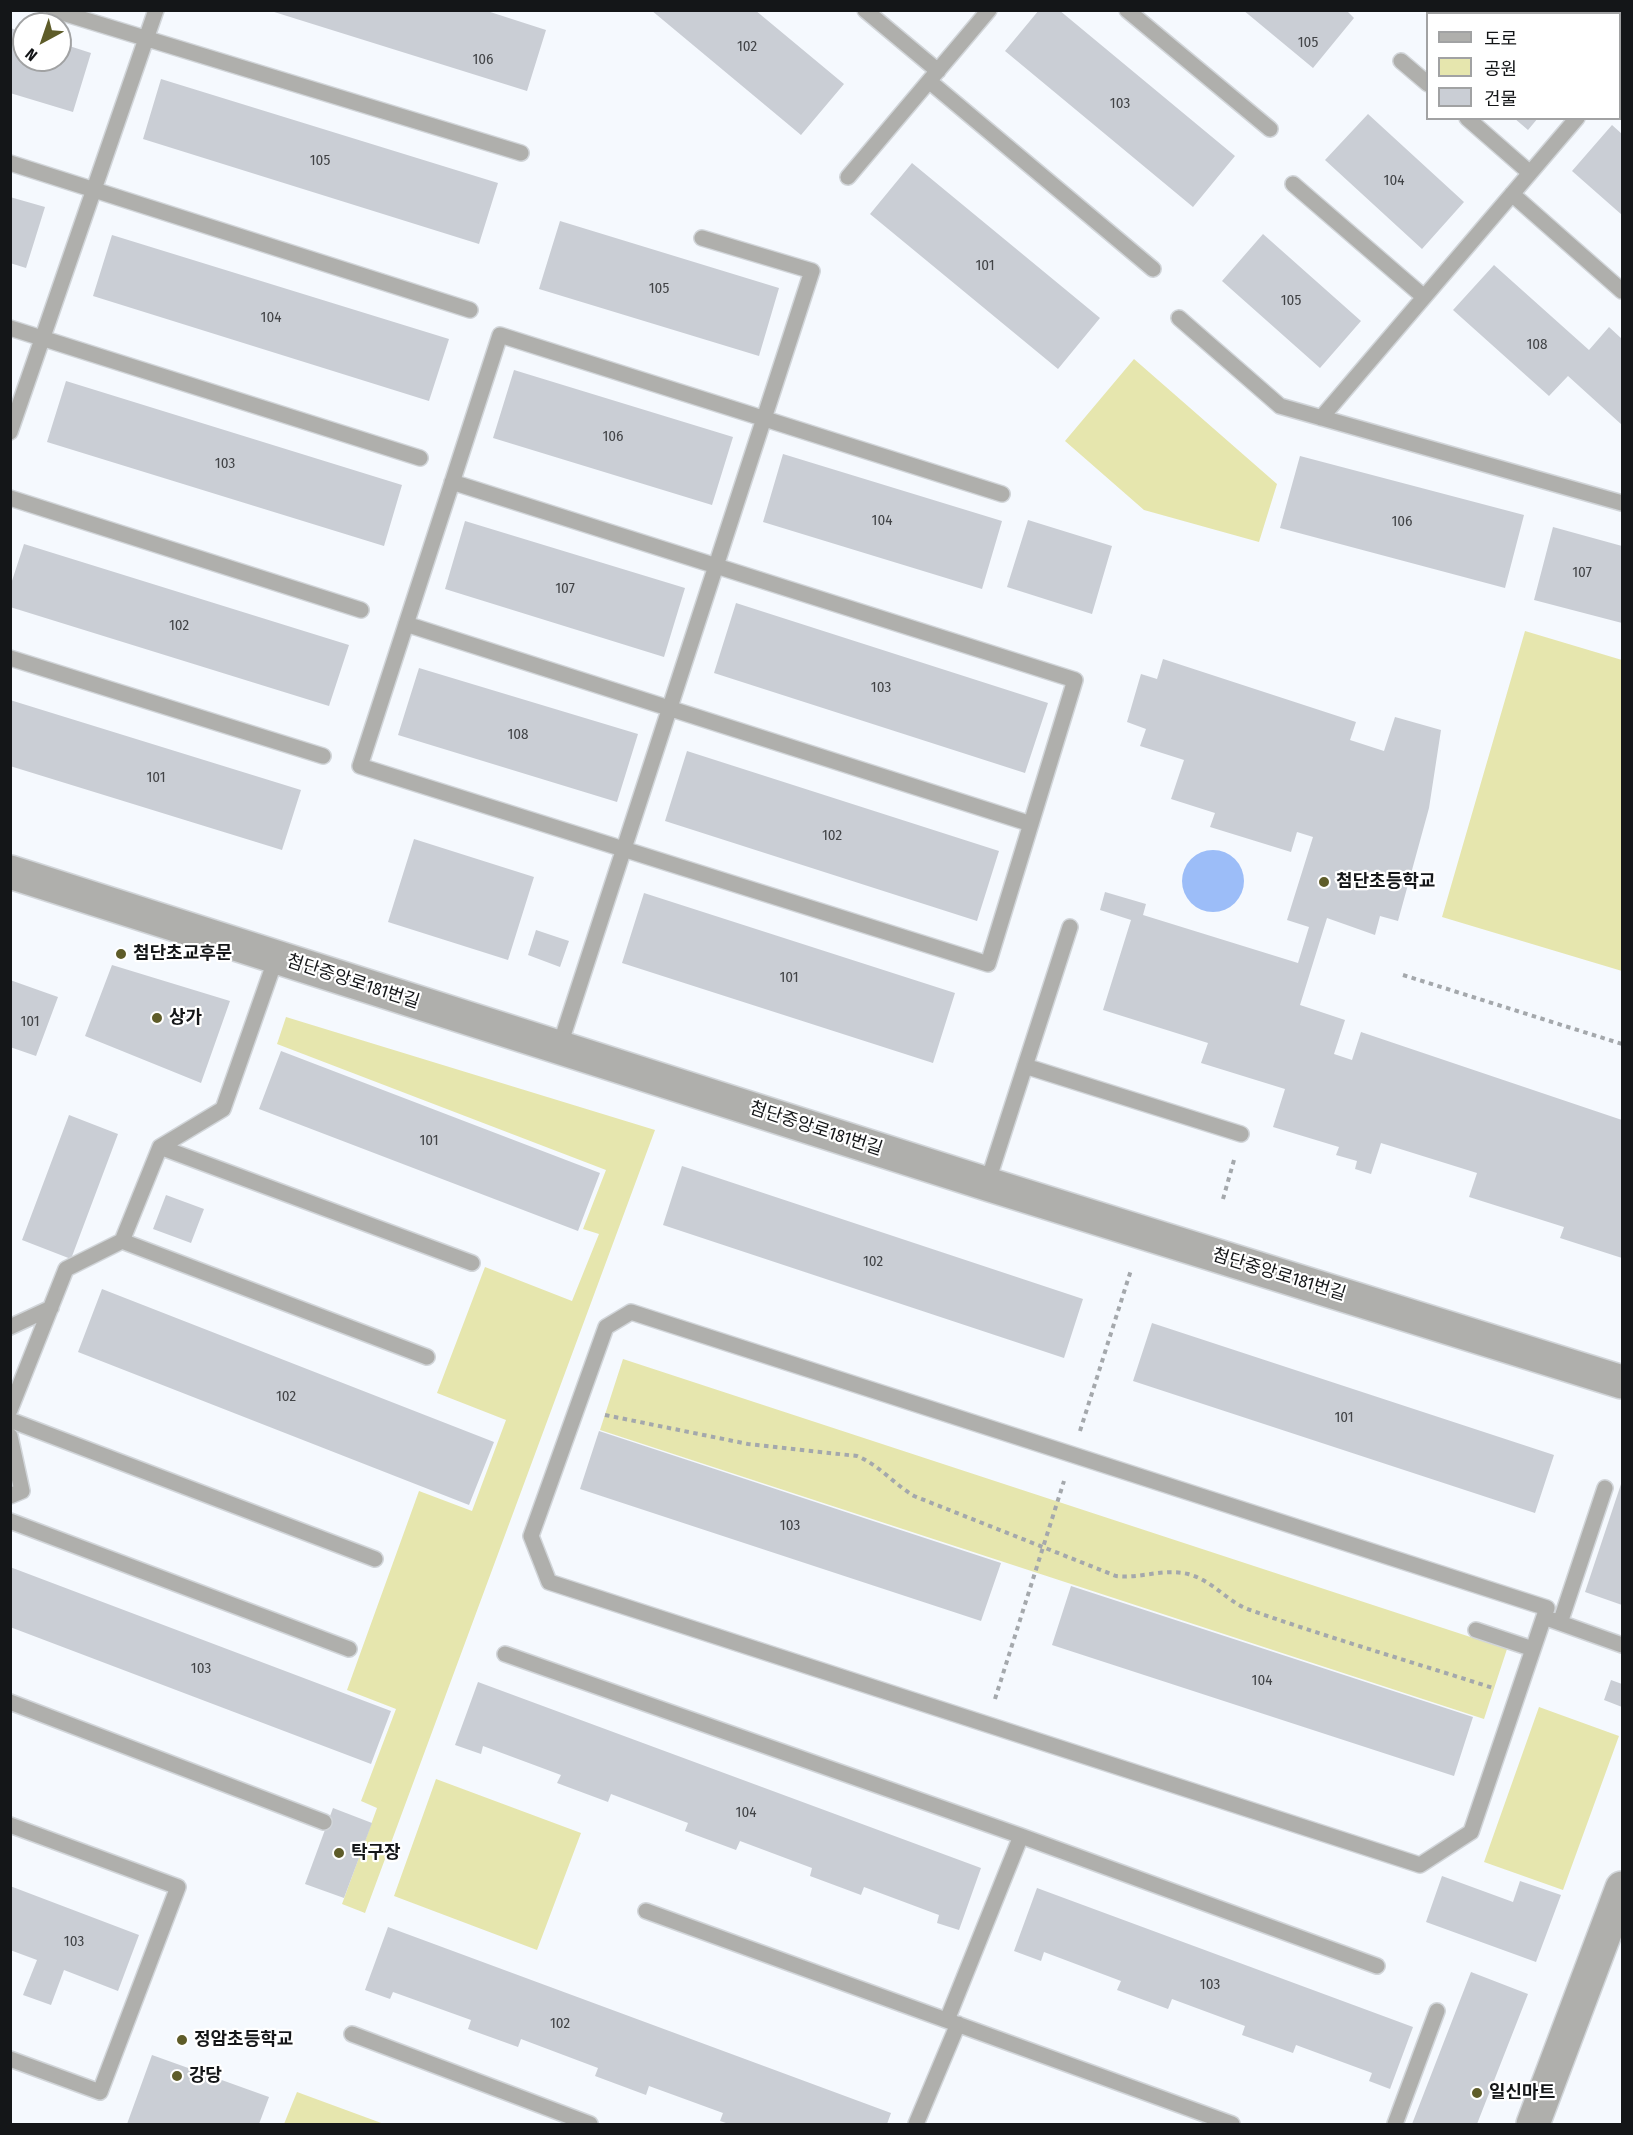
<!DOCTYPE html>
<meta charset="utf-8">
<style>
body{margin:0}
#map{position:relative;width:1633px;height:2135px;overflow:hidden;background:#f5f9fe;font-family:"Fira Sans Condensed","Noto Sans KR",sans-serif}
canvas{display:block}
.frame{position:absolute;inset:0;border:12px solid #141618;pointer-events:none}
.legend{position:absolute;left:1426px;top:12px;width:195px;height:108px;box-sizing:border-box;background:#fff;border:2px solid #a1a2a3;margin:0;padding:8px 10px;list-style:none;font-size:18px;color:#141618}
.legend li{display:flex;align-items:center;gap:12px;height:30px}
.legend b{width:30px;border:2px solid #a1a2a3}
.north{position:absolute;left:12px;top:12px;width:60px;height:60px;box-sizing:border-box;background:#fff;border:2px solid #a1a2a3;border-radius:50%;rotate:220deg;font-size:16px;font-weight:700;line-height:24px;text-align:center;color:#141618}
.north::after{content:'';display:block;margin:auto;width:21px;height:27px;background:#5e5c29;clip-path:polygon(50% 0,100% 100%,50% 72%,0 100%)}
</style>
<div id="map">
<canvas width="1633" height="2135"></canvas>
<div class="frame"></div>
<ul class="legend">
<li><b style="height:8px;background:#afafac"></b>도로</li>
<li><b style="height:16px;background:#e6e6ae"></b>공원</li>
<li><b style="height:16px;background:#caced5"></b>건물</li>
</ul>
<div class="north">N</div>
</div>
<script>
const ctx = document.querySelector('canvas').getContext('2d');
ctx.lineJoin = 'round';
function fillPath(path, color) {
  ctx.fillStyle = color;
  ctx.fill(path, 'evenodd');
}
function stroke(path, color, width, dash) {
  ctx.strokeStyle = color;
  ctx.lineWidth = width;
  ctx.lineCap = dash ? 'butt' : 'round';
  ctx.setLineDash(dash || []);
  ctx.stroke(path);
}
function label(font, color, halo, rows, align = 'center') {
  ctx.font = font + ' "Fira Sans Condensed","Noto Sans KR",sans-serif';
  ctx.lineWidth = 4.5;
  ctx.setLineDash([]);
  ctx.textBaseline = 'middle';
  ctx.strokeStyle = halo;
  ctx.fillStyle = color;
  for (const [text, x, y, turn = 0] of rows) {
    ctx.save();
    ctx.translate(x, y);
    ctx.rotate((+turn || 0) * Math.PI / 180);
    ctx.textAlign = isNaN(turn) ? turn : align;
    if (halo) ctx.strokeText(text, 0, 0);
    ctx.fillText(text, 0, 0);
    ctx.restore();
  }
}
const green = new Path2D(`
 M1134,359L1277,484L1259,542L1144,510L1065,441Z
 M1525,631L1622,660V971L1442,917Z
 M286,1017L655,1130L365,1913L342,1904L377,1808L361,1801L396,1709L347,1690L419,1491L472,1511L506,1420L437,1393L485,1267L572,1301L599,1234L583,1229L606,1170L277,1044Z
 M623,1359L1507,1649L1484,1719L600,1430Z
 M1539,1707L1619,1736L1563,1890L1484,1862Z
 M436,1779L581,1833L537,1950L394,1896Z
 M297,2092L384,2124H284Z`);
const water = new Path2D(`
 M1182 881a31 31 0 1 1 62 0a31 31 0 1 1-62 0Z`);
const building = new Path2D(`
 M484,10L546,30L527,91L271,11Z
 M651,10H755L844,84L801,135Z
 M1039,10H1059L1235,156L1193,207L1005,51Z
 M1243,10H1346L1354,18L1313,68Z
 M1458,10H1483L1486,14H1455Z
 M10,28L24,32V60H60V43L91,53L73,112L10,93Z
 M161,79L498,183L479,244L143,139Z
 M1368,114L1464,202L1422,249L1325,160Z
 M1514,118H1538L1528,130Z
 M1612,125L1622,134V215L1572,171Z
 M912,163L1100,318L1058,369L870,214Z
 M10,197L45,207L26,268L10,263Z
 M560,221L779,288L759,356L539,289Z
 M1263,234L1361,321L1320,368L1222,281Z
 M112,235L449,339L429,401L93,296Z
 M1494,265L1589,350L1609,327L1622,339V425L1568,376L1549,396L1453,310Z
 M514,370L733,437L712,505L493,438Z
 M66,381L402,485L384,546L47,442Z
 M783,454L1002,521L982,589L763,522Z
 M1300,456L1524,515L1505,588L1280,528Z
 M1028,520L1112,546L1092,614L1007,587Z
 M465,521L685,588L664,657L445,589Z
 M1553,527L1622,546V623L1534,600Z
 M24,544L349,645L329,706L10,607V587Z
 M736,603L1048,703L1025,773L714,673Z
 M1163,659L1356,722L1350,740L1384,751L1395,717L1441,730L1429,808L1398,921L1380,916L1375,935L1327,918L1300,1005L1345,1020L1334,1054L1352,1060L1361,1032L1622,1120V1258L1560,1238L1564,1227L1469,1197L1477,1173L1381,1143L1371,1174L1355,1169L1357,1161L1336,1155L1339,1147L1273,1127L1285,1089L1201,1063L1208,1043L1103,1010L1131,920L1100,910L1105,892L1146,904L1143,915L1298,963L1309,927L1287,920L1313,837L1297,832L1291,852L1210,827L1215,813L1171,799L1184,760L1140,746L1146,729L1127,722L1141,674L1157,679Z
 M419,668L638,734L617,802L398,735Z
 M10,700L301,790L282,850L10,766Z
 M687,751L999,851L977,921L665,821Z
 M414,839L534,877L508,960L388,922Z
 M644,893L955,993L933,1063L622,963Z
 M536,930L569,941L560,967L528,955Z
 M112,965L230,1001L201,1083L85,1036Z
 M10,980L58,997L36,1056L10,1047Z
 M281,1051L600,1173L578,1231L259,1109Z
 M69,1115L118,1134L71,1259L22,1240Z
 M682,1166L1083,1299L1064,1358L663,1225Z
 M166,1195L204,1209L191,1243L153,1229Z
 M102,1289L494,1442L469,1505L78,1352Z
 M1152,1323L1554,1455L1535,1513L1133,1381Z
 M599,1431L1001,1563L981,1621L580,1489Z
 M1622,1481V1605L1585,1592Z
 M10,1567L391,1711L371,1764L10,1627Z
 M1071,1586L1473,1717L1454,1776L1052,1645Z
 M1611,1680L1622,1684V1707L1604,1700Z
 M478,1682L981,1868L959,1930L937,1923L939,1915L864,1887L861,1895L810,1876L812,1868L740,1841L736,1850L685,1831L688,1823L611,1794L608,1802L557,1783L561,1775L483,1746L481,1754L455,1745Z
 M333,1808L372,1823L344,1898L305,1884Z
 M1442,1876L1513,1902L1520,1881L1561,1895L1536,1962L1426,1922Z
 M10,1886L139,1935L118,1991L64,1970L51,2005L23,1995L37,1960L10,1950Z
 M1037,1888L1413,2027L1390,2089L1369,2081L1372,2073L1296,2045L1293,2053L1242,2035L1245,2026L1172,1999L1168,2009L1117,1990L1121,1981L1044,1952L1041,1961L1014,1951Z
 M388,1927L891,2113L887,2124H729L720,2121L723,2113L649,2086L646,2095L595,2076L598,2068L521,2039L518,2047L468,2029L471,2020L393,1992L390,1999L365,1990Z
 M1471,1972L1528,1994L1477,2124H1412Z
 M152,2055L269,2097L259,2124H127Z`);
const path = new Path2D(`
 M1403,975L1622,1044
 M1223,1199L1234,1160
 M605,1415L748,1444L857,1456C879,1465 894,1484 914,1496L1116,1576C1140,1579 1163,1568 1188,1574C1214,1581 1227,1602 1250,1610C1330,1638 1412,1662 1493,1688
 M1080,1431L1131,1270
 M995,1699L1064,1481`);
const service = new Path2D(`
 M53,10L521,153
 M865,10L938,71
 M1127,10L1270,129
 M1574,10L1577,14
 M1620,50L1622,53
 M1401,61L1428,84
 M1620,68L1622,65
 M929,81L1153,269
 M1467,118L1530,173
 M10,163L470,310
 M848,177L989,10
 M1293,184L1424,297
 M1512,194L1622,291
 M1179,318L1280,406L1622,503
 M10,328L420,458
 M1321,418L1577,118
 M10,432L156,10
 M452,482L1075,680L988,964L360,766L500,335L1002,494
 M10,498L361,610
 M406,624L1031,824
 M10,658L323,756
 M559,1048L812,271L702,238
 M1025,1066L1241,1134
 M160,1147L472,1263
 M987,1184L1070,927
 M122,1241L427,1357
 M631,1312L1547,1608L1471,1832L1420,1865L549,1582L531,1536L606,1327Z
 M10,1327L51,1308
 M10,1410L66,1269L122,1241L160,1147L223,1109L276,958
 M10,1420L375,1559
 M10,1436L22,1491L10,1496
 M10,1521L349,1649
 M1552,1620L1622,1645
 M1560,1623L1605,1488
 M1476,1630L1533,1649
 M505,1654L1021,1836L1377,1966
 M10,1702L324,1822
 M10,1825L178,1887L100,2092L10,2059
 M646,1911L1232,2124
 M947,2020L1021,1836
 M352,2034L590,2124
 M916,2124L958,2024
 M1395,2124L1437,2011`);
const tertiary = new Path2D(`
 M10,872L987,1184L1622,1382
 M1533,2124L1622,1888`);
const markers = [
 [1324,882,6,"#5e5c29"],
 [121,954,6,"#5e5c29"],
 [157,1018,6,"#5e5c29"],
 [339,1853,6,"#5e5c29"],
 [182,2040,6,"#5e5c29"],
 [177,2076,6,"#5e5c29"],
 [1477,2093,6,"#5e5c29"]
];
const numberNames = [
 ["105",1308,43],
 ["102",747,47],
 ["106",483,60],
 ["103",1120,104],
 ["105",320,161],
 ["104",1394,181],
 ["101",985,266],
 ["105",659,289],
 ["105",1291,301],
 ["104",271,318],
 ["108",1537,345],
 ["106",613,437],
 ["103",225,464],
 ["104",882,521],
 ["106",1402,522],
 ["107",1582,573],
 ["107",565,589],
 ["102",179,626],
 ["103",881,688],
 ["108",518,735],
 ["101",156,778],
 ["102",832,836],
 ["101",789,978],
 ["101",30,1022],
 ["101",429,1141],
 ["102",873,1262],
 ["102",286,1397],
 ["101",1344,1418],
 ["103",790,1526],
 ["103",201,1669],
 ["104",1262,1681],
 ["104",746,1813],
 ["103",74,1942],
 ["103",1210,1985],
 ["102",560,2024]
];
const poiNames = [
 ["첨단초등학교",1336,882],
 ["첨단초교후문",133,954],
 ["상가",169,1018],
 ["탁구장",351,1853],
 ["정암초등학교",194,2040],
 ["강당",189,2076],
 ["일신마트",1489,2093]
];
const streetNames = [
 ["첨단중앙로181번길",353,982,18],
 ["첨단중앙로181번길",816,1129,18],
 ["첨단중앙로181번길",1279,1275,17]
];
fillPath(green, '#e6e6ae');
fillPath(water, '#9cbdf8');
fillPath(building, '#caced5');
stroke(service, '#d1d5d9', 18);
stroke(tertiary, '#d1d5d9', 36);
stroke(path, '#a4a8ac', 4, [4.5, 4.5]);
stroke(service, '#afafac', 15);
stroke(tertiary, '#afafac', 33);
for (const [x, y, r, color] of markers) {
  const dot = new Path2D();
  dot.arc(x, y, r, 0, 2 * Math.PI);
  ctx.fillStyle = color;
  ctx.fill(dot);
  stroke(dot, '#fff', 2);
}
label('15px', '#424447', null, numberNames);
label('bold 18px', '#141618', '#fff', poiNames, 'left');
label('18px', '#141618', '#fff', streetNames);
</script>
